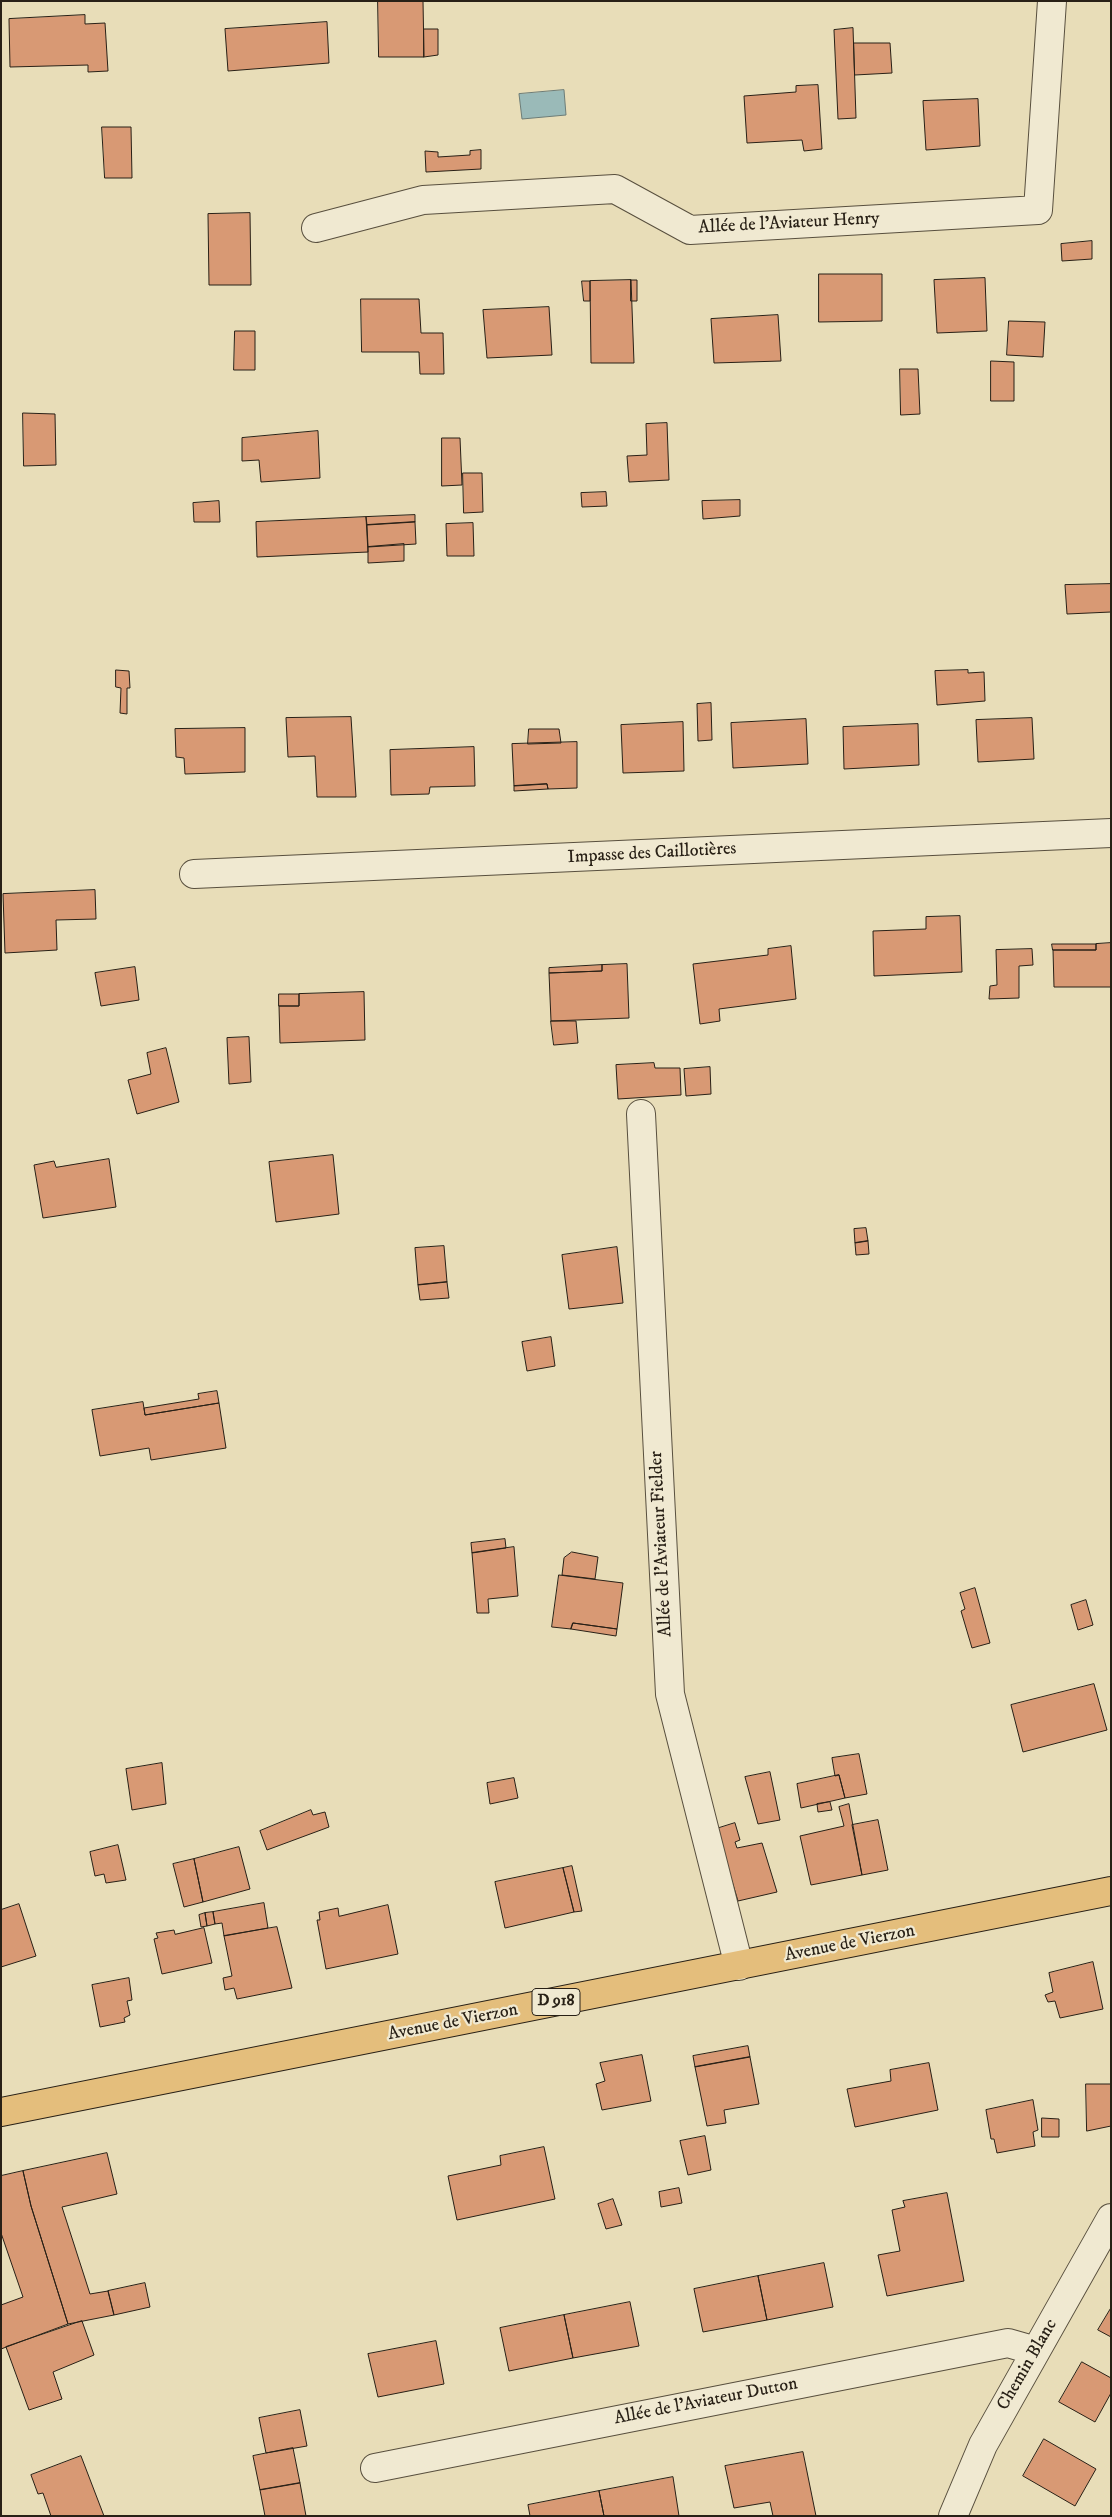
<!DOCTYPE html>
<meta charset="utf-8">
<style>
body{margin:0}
#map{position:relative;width:1112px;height:2517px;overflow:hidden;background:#e8ddb8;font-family:"IM FELL DW Pica",serif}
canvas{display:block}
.frame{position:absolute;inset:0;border:2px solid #282016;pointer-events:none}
</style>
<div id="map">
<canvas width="1112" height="2517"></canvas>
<div class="frame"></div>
</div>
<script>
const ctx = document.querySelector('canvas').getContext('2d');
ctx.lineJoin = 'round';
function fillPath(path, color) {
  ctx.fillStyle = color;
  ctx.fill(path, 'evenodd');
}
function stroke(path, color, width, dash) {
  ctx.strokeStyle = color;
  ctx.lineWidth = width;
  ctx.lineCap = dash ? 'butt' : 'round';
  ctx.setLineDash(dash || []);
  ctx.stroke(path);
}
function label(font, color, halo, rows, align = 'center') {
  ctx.font = font + ' "IM FELL DW Pica",serif';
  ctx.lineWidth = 4.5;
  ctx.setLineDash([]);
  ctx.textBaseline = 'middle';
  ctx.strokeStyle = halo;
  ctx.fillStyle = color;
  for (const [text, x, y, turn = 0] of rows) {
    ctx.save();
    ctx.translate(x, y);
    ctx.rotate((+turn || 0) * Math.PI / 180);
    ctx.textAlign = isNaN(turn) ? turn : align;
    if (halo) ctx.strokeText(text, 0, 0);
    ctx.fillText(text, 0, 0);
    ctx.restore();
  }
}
const water = new Path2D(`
 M564,90L566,115L522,119L519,94Z`);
const building = new Path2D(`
 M378,1H423L424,57H379Z
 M85,15V24L105,23L108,71L88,72V65L10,67L9,19Z
 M327,22L329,63L228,71L225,29Z
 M853,28L856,118L838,119L834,30Z
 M424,29H438V55L424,57Z
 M854,43H890L892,73L855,75Z
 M818,85L822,149L804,151L802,140L747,143L744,96L796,92V86Z
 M978,99L980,146L926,150L923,101Z
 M102,127H131L132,178H105Z
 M481,150V169L426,172L425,151L438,152V157L470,155V151Z
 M250,213L251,285H209L208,214Z
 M1092,241V259L1062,261L1061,244Z
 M819,274H882V321L819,322Z
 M985,278L987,331L937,333L934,280Z
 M631,280L634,363H591L590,281Z
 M631,280H637V301H631Z
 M582,281H590V301H584Z
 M361,299H419L421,333H443L444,374H420L419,352H362Z
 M549,307L552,355L487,358L483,310Z
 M778,315L781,361L714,363L711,319Z
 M1009,321L1045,322L1043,357L1007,355Z
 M235,331H255V370H234Z
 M991,361L1014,362V401H991Z
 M900,369H918L920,414L901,415Z
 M23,413L55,414L56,465L24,466Z
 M667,423L669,480L629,482L627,456L647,455L646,424Z
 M318,431L320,478L261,482L259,460L242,461V438Z
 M442,438H460L462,485L442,486Z
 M463,473H482L483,512L464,513Z
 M606,492L607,506L582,507L581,493Z
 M740,500V516L703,519L702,501Z
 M219,501L220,522H194L193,503Z
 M415,515V522L367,525L366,517Z
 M366,517L368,552L257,557L256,522Z
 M415,522L416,544L368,547L367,525Z
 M473,523L474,556H447L446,524Z
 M404,544V561L368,563V547Z
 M1111,584V612L1067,614L1065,585Z
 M116,670L129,671L130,688H127V714L120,713L121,688L116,687Z
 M968,670V673L984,672L985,701L937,705L935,671Z
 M711,703L712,740L698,741L697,704Z
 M351,717L356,797H317L315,756L288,757L286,718Z
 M1032,718L1034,759L978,762L976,720Z
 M806,719L808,764L733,768L731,723Z
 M683,722L684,771L623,773L621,725Z
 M918,724L919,765L844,769L843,727Z
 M245,728V772L185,774L184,758L176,757L175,729Z
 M529,729H559L561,743L528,744Z
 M577,742V788L548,789L547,784L514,786L512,744Z
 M474,747L475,786L430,787L429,794L391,795L390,750Z
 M547,784L548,789L514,791V786Z
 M95,890L96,919L56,920L57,950L5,953L3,894Z
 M960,916L962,972L874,976L873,931L926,929V917Z
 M1111,943V987H1054L1053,950H1096V944Z
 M1052,944H1096V950H1053Z
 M791,946L796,999L719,1009L720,1021L700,1024L693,964L768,955V949Z
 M1032,949L1033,965L1019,966V998L989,999L990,986L997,985L996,950Z
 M627,964L629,1018L551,1021L549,973L602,971V965Z
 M602,965V971L549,973V968Z
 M135,967L139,1000L101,1006L95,973Z
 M364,992L365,1040L280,1043L279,1006H299V994Z
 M279,994H299V1006H279Z
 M551,1021H576L578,1043L554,1045Z
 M249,1037L251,1082L229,1084L227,1038Z
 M166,1048L179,1102L137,1114L128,1080L151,1074L147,1053Z
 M654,1063L655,1068H680L681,1095L618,1099L616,1065Z
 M710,1067L711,1094L686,1096L684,1069Z
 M333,1155L339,1214L276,1222L269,1162Z
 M109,1159L116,1207L43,1218L34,1165L54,1161L56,1167Z
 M866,1228L868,1241L855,1243L854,1229Z
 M868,1241L869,1254L856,1255L855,1243Z
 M444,1246L447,1282L418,1285L415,1248Z
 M617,1247L623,1303L569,1309L562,1255Z
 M447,1282L449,1298L420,1300L418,1285Z
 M551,1337L555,1366L527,1371L522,1342Z
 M217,1391L219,1403L145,1415L144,1408L199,1399L198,1394Z
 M143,1402L145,1415L219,1403L226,1448L151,1460L149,1448L100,1456L92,1410Z
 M505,1539L506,1548L472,1553L471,1543Z
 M514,1547L518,1596L488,1599L489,1613H477L472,1553Z
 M572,1552L598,1557L595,1579L562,1575L564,1558Z
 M559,1575L623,1583L617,1629L573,1623L571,1629L552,1627Z
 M975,1588L990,1643L972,1648L961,1611L965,1609L960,1593Z
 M1086,1600L1093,1625L1078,1630L1071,1605Z
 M573,1623L617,1629L616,1636L571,1629Z
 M1094,1684L1107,1730L1023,1752L1011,1705Z
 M859,1754L867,1794L845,1798L839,1775L835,1776L832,1758Z
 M162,1763L166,1804L132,1810L126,1769Z
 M770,1772L780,1820L758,1824L745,1777Z
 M839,1775L845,1798L801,1808L797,1784Z
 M514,1778L518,1798L490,1804L487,1783Z
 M830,1802L832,1810L818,1812L817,1804Z
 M849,1804L862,1875L811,1885L800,1836L844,1826L839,1807Z
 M311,1810L313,1815L325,1812L329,1827L267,1850L260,1831Z
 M878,1820L888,1870L862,1875L852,1825Z
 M735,1823L740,1840L735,1842L737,1848L762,1843L777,1892L738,1901L716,1829Z
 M118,1845L126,1880L106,1883L104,1874L95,1876L90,1852Z
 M239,1847L250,1889L203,1902L194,1859Z
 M194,1859L203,1902L184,1907L173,1864Z
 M572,1866L582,1911L574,1912L563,1868Z
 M563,1868L574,1912L505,1928L495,1882Z
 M264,1903L268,1928L224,1936L222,1923L215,1924L213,1912Z
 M19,1904L36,1956L1,1967V1910Z
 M388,1905L398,1954L326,1969L317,1920H320L319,1912L338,1908L339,1916Z
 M213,1912L215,1924L207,1926L205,1913Z
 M205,1913L207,1926L201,1927L199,1915Z
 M277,1927L292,1988L237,1999L234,1988L225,1990L223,1978L232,1976L224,1936Z
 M204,1928L212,1963L162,1974L154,1939L158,1938L156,1933L174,1930L175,1934Z
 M1093,1962L1103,2009L1060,2018L1055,2001L1048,2002L1045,1995L1053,1992L1049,1973Z
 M129,1978L132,2000L127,2001L130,2015L124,2018L125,2022L100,2027L92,1985Z
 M748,2046L750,2057L695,2067L693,2056Z
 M642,2055L651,2101L602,2110L596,2084L605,2081L600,2063Z
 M750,2057L759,2104L724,2110L726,2123L707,2126L695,2067Z
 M929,2063L938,2110L855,2127L847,2089L891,2081L890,2070Z
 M1086,2084H1111V2126L1087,2131Z
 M1033,2100L1038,2130L1033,2132L1035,2146L997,2153L994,2139H991L986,2110Z
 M1042,2118L1059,2119V2137H1042Z
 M705,2136L711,2170L688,2175L680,2141Z
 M544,2147L555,2199L457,2220L448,2176L501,2165L500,2156Z
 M107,2153L117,2194L62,2207L90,2294L108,2291L114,2315L68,2324L31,2206L23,2171Z
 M23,2171L31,2206L68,2324L1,2349V2305L23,2297L1,2233V2176Z
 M679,2188L682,2203L661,2207L659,2192Z
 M947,2193L964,2281L887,2296L878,2255L900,2251L892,2210L905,2207L903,2201Z
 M613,2199L622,2225L606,2229L598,2204Z
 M824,2263L833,2307L767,2320L758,2276Z
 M758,2276L767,2320L703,2332L694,2289Z
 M145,2283L150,2307L114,2315L108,2291Z
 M630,2302L639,2346L573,2358L564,2315Z
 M1111,2308V2337L1098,2330Z
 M564,2315L573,2358L509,2371L500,2328Z
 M82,2321L94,2355L53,2372L62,2399L29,2410L6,2347Z
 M436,2341L444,2384L378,2397L368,2354Z
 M1082,2362L1111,2378V2393L1095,2422L1059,2402Z
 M300,2410L307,2446L266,2453L259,2418Z
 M1044,2439L1096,2469L1075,2506L1023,2476Z
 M293,2448L300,2483L260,2490L253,2456Z
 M803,2452L816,2516H773L770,2502L734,2508L725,2466Z
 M81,2456L104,2516H51L43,2493L38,2494L31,2475Z
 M673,2477L679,2516H604L599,2491Z
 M300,2483L306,2516H265L260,2490Z
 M599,2491L604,2516H530L528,2505Z`);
const minor = new Path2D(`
 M316,228L423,200L615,189L690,230L1038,210L1052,1
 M194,874L1111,833
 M641,1114L670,1694L739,1966
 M375,2468L1008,2343L1036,2351
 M953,2516L983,2445L1111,2218`);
const primary = new Path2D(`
 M1,2112L1111,1891`);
const shields = [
 [556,2002,48]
];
const shieldNames = [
 ["D 918",556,2002]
];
const streetNames = [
 ["Allée de l'Aviateur Henry",789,224,-3],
 ["Impasse des Caillotières",652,854,-3],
 ["Allée de l'Aviateur Fielder",662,1544,-93],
 ["Avenue de Vierzon",850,1944,-11],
 ["Avenue de Vierzon",453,2023,-11],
 ["Chemin Blanc",1028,2365,-60],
 ["Allée de l'Aviateur Dutton",706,2402,-11]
];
fillPath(water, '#9abab8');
stroke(water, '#6c7c77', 1);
fillPath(building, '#d89974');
stroke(building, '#282016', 1);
stroke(minor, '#584f3e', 30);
stroke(primary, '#282016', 30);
stroke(minor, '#f0e9d1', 28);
stroke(primary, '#e4be7c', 28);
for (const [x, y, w] of shields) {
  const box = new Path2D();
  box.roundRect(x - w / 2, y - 13.5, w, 27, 4);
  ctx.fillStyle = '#f0e9d1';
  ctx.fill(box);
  stroke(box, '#282016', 1);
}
label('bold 16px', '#282016', null, shieldNames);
label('18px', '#282016', '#f0e9d1', streetNames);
</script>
